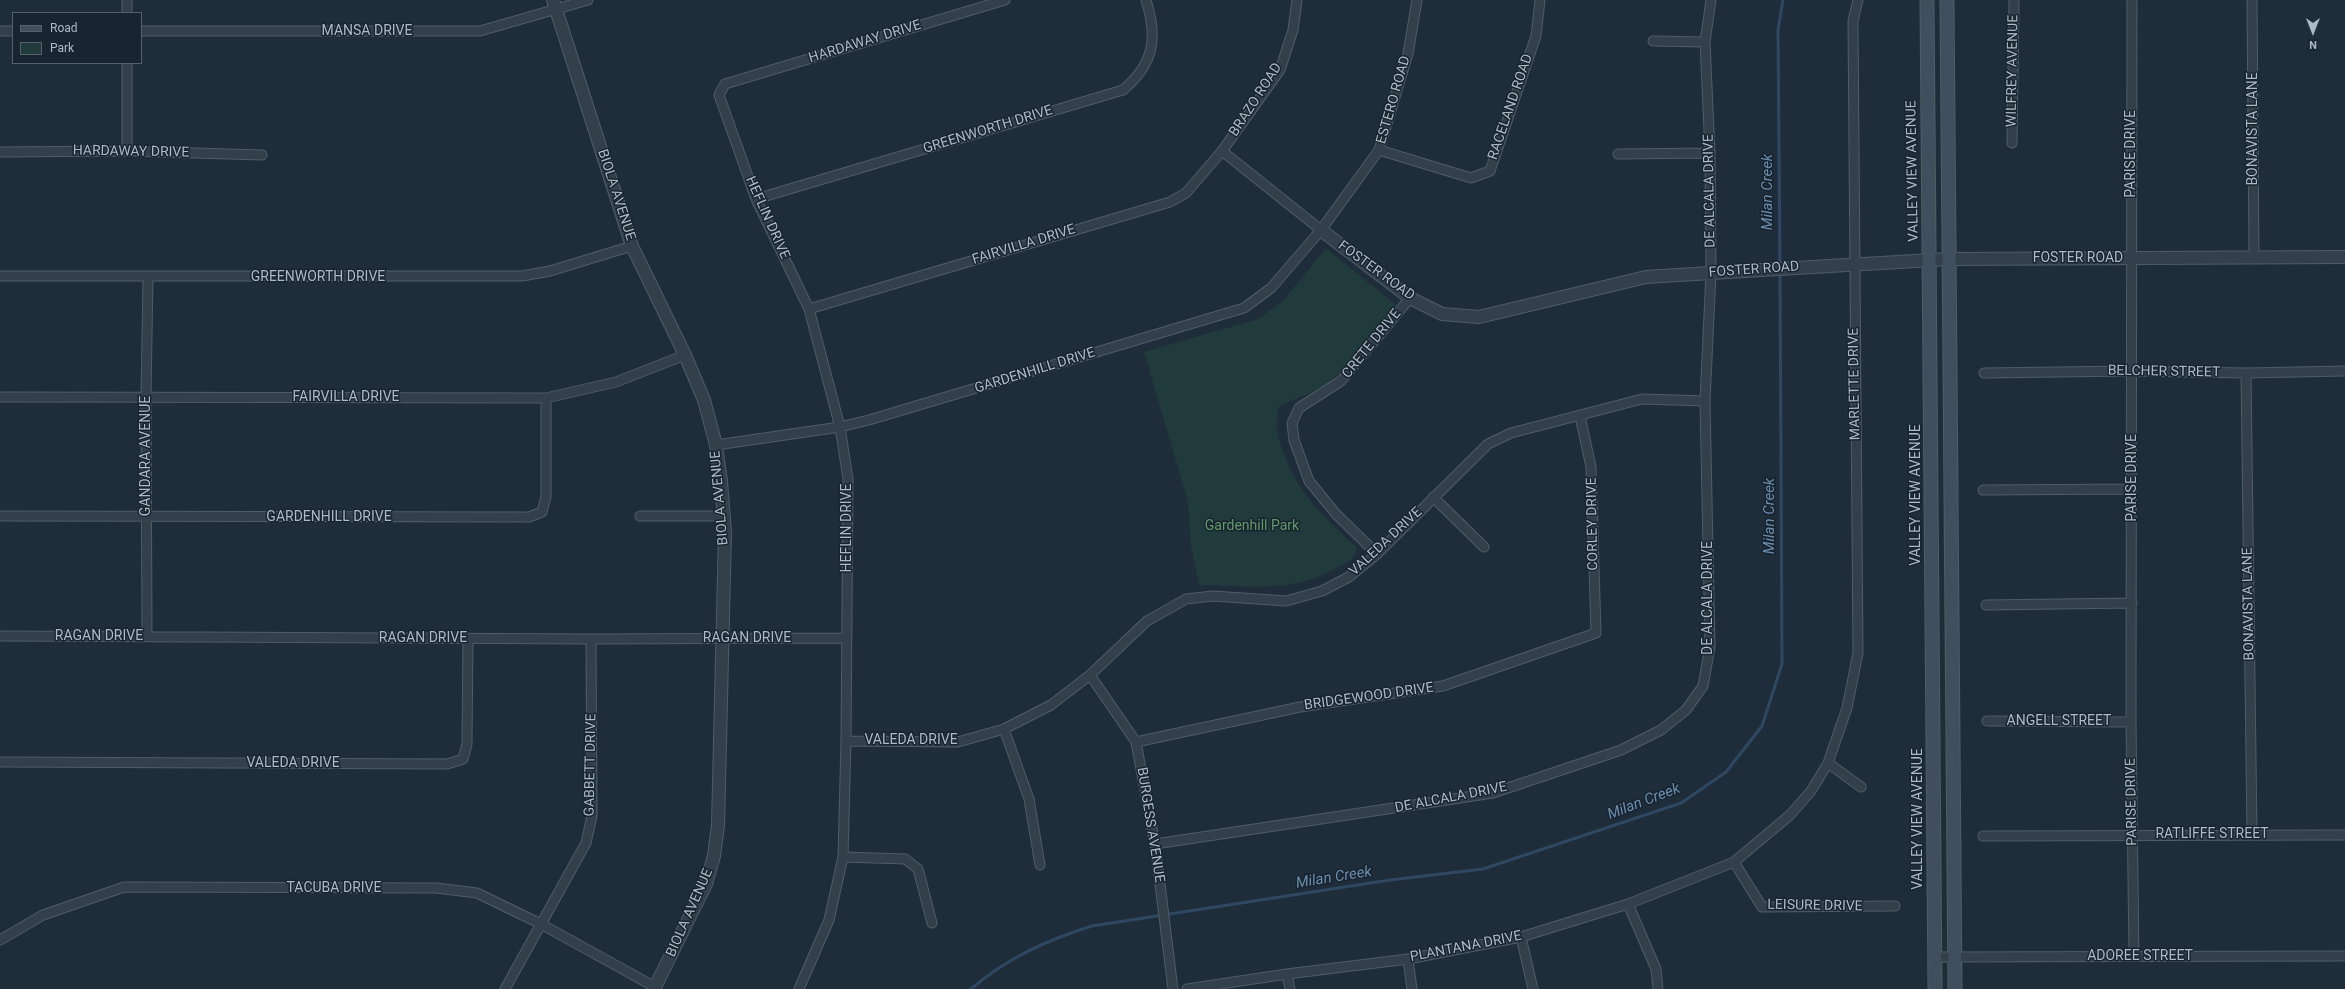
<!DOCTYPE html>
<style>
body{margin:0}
#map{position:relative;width:2345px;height:989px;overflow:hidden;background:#1f2d3b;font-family:Roboto,sans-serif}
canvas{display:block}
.legend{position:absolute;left:12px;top:12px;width:130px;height:52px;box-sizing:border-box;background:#18242f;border:1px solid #54606c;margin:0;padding:5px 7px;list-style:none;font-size:12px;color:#adbac7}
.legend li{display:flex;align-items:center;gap:8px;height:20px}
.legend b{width:20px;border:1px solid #54606c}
.north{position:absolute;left:2293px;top:12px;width:40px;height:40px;-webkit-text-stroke:3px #18242f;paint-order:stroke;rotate:180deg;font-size:11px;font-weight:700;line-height:16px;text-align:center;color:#adbac7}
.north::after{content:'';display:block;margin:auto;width:14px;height:18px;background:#adbac7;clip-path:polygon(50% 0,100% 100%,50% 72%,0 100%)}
</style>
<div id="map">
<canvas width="2345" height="989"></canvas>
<ul class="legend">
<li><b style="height:5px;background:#404e5e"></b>Road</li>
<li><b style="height:11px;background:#213b3c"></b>Park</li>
</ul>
<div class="north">N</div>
</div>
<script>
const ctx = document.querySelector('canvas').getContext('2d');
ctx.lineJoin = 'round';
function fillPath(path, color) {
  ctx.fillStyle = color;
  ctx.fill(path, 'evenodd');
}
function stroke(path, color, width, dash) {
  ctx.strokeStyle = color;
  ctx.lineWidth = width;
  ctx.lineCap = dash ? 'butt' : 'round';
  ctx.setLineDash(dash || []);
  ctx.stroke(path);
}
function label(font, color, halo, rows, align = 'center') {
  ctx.font = font + ' Roboto,sans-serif';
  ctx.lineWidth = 3;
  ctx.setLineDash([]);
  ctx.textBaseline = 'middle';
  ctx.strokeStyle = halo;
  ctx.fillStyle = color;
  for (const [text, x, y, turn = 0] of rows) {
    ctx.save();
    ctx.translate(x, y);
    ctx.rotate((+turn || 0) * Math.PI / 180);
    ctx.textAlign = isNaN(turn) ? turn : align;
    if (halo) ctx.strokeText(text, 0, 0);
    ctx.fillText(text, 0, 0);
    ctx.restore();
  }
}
const green = new Path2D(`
 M1326,248L1396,305C1372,336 1351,370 1316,390C1304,396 1291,400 1279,407C1274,423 1277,435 1283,451C1297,493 1324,517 1356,547C1357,559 1348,561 1340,566C1291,595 1252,585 1199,585L1191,546L1188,502L1144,352L1258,319L1283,301Z`);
const stream = new Path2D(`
 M1780,266L1778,30L1783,0
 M971,989C1007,958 1047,940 1092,926L1390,880L1483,869L1681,803L1726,772L1762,726L1782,664L1780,272`);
const minor = new Path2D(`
 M127,0V13
 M2132,0L2131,722L2134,956
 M2252,0L2254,257
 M0,31H13
 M141,31H480L588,0
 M1653,41L1705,42
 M2012,143L2014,0
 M1379,150L1471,178L1490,171L1536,36L1540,0
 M127,151V63
 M1222,151L1321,230
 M0,152L127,151L262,155
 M1618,154L1710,153
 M756,199L1123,90C1154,64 1158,38 1146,0
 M0,276H522L550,271L632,246
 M809,309L1170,202L1186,193L1222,151L1280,70L1293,30L1297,0
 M1984,373L2131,371L2246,373L2345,371
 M2246,373L2252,835
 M0,397L546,398L616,382L685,355
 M716,445L840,427L869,420L1244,308L1271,288L1321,230L1379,150L1408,54L1417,0
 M1983,490L2132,489
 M1433,497L1484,547
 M0,516L529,517L542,512L546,497V398
 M640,516H724
 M1377,554L1336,514L1309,481L1294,440L1292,423L1299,408L1341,381L1410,298
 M1986,605L2132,603
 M0,636L591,639L846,638
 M147,636L146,396L148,277
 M1090,675L1136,742L1155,844L1173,989
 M1987,721L2131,722
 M1004,729L1029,799L1040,865
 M846,741L958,742L1004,729L1051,705L1090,675L1147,621L1186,599L1213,596L1286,601L1322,591L1349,577L1377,554L1488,444L1511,433L1642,399L1705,401
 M1136,742L1300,707L1443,686L1596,633L1591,467L1580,416
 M0,762L447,764L463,759L467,744L468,638
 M1828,763L1861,787
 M1983,836L2345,835
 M1155,844L1493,793L1621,750L1661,730L1686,710L1703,686L1710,647L1705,401L1711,273L1710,153L1705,42L1711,0
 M843,857L905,859L918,869L932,923
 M1734,862L1762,907L1895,906
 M1628,904L1656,969L1658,989
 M1521,937L1533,989
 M0,940L43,915L124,887L436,888L477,893L541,924L655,987
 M1935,957L2345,956
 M1408,959L1412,989
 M1287,974L1290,989
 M505,989L586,843L592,816L591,639
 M799,989L829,920L843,857L846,741L848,479L840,427L809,309L756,199L719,95L725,84L1005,0
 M1187,989L1287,974L1408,959L1521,937L1628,904L1734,862L1790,815L1811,791L1828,763L1847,708L1858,653L1853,21L1858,0`);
const tertiary = new Path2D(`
 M553,0L632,246L685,355L704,400L716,445L721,481L725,532L718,825L714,856L706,884L654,989
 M1321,230L1410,298L1442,314L1479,317L1646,277L1711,273L1949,259L2345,257`);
const secondary = new Path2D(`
 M1927,0L1935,989
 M1947,0L1955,989`);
const streetNames = [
 ["MANSA DRIVE",367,31],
 ["HARDAWAY DRIVE",865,42,-17],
 ["WILFREY AVENUE",2013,71,-89],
 ["BRAZO ROAD",1256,100,-57],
 ["ESTERO ROAD",1394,100,-74],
 ["RACELAND ROAD",1511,107,-71],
 ["BONAVISTA LANE",2253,129,-90],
 ["GREENWORTH DRIVE",988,130,-17],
 ["HARDAWAY DRIVE",131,152,1],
 ["PARISE DRIVE",2131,154,-90],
 ["VALLEY VIEW AVENUE",1913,171,-91],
 ["DE ALCALA DRIVE",1710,191,-91],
 ["BIOLA AVENUE",616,195,72],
 ["HEFLIN DRIVE",767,218,66],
 ["FAIRVILLA DRIVE",1024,245,-17],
 ["FOSTER ROAD",2078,258],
 ["FOSTER ROAD",1754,270,-4],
 ["FOSTER ROAD",1376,271,36],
 ["GREENWORTH DRIVE",318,277],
 ["CRETE DRIVE",1372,344,-51],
 ["GARDENHILL DRIVE",1035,371,-17],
 ["BELCHER STREET",2164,372,1],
 ["MARLETTE DRIVE",1855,384,-91],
 ["FAIRVILLA DRIVE",346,397],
 ["GANDARA AVENUE",146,456,-90],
 ["PARISE DRIVE",2132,478,-90],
 ["VALLEY VIEW AVENUE",1916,495,-90],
 ["BIOLA AVENUE",720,498,-95],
 ["GARDENHILL DRIVE",329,517],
 ["CORLEY DRIVE",1593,524,-91],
 ["HEFLIN DRIVE",847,528,-90],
 ["VALEDA DRIVE",1386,542,-43],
 ["DE ALCALA DRIVE",1708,598,-90],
 ["BONAVISTA LANE",2249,604,-91],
 ["RAGAN DRIVE",99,636],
 ["RAGAN DRIVE",423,638],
 ["RAGAN DRIVE",747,638],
 ["BRIDGEWOOD DRIVE",1369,697,-8],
 ["ANGELL STREET",2059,721],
 ["VALEDA DRIVE",911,740],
 ["VALEDA DRIVE",293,763],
 ["GABBETT DRIVE",591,765,-89],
 ["DE ALCALA DRIVE",1451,798,-11],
 ["PARISE DRIVE",2132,802,-91],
 ["VALLEY VIEW AVENUE",1918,819,-90],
 ["BURGESS AVENUE",1150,825,81],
 ["RATLIFFE STREET",2212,834],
 ["TACUBA DRIVE",334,888],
 ["LEISURE DRIVE",1815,906,1],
 ["BIOLA AVENUE",690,913,-66],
 ["PLANTANA DRIVE",1466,947,-11],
 ["ADOREE STREET",2140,956]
];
const parkNames = [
 ["Gardenhill Park",1252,526]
];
const waterNames = [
 ["Milan Creek",1768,192,-90],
 ["Milan Creek",1770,516,-90],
 ["Milan Creek",1644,802,-21],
 ["Milan Creek",1334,878,-9]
];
fillPath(green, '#213b3c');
stroke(stream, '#2f4862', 3);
stroke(minor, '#505d68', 11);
stroke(tertiary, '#505d68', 14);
stroke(secondary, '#505d68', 15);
stroke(minor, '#333f4b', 9);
stroke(tertiary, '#333f4b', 12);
stroke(secondary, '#404e5e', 13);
label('14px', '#adbac7', '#18242f', streetNames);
label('14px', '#639a6a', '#18242f', parkNames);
label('italic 15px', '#6b8dae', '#18242f', waterNames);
</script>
